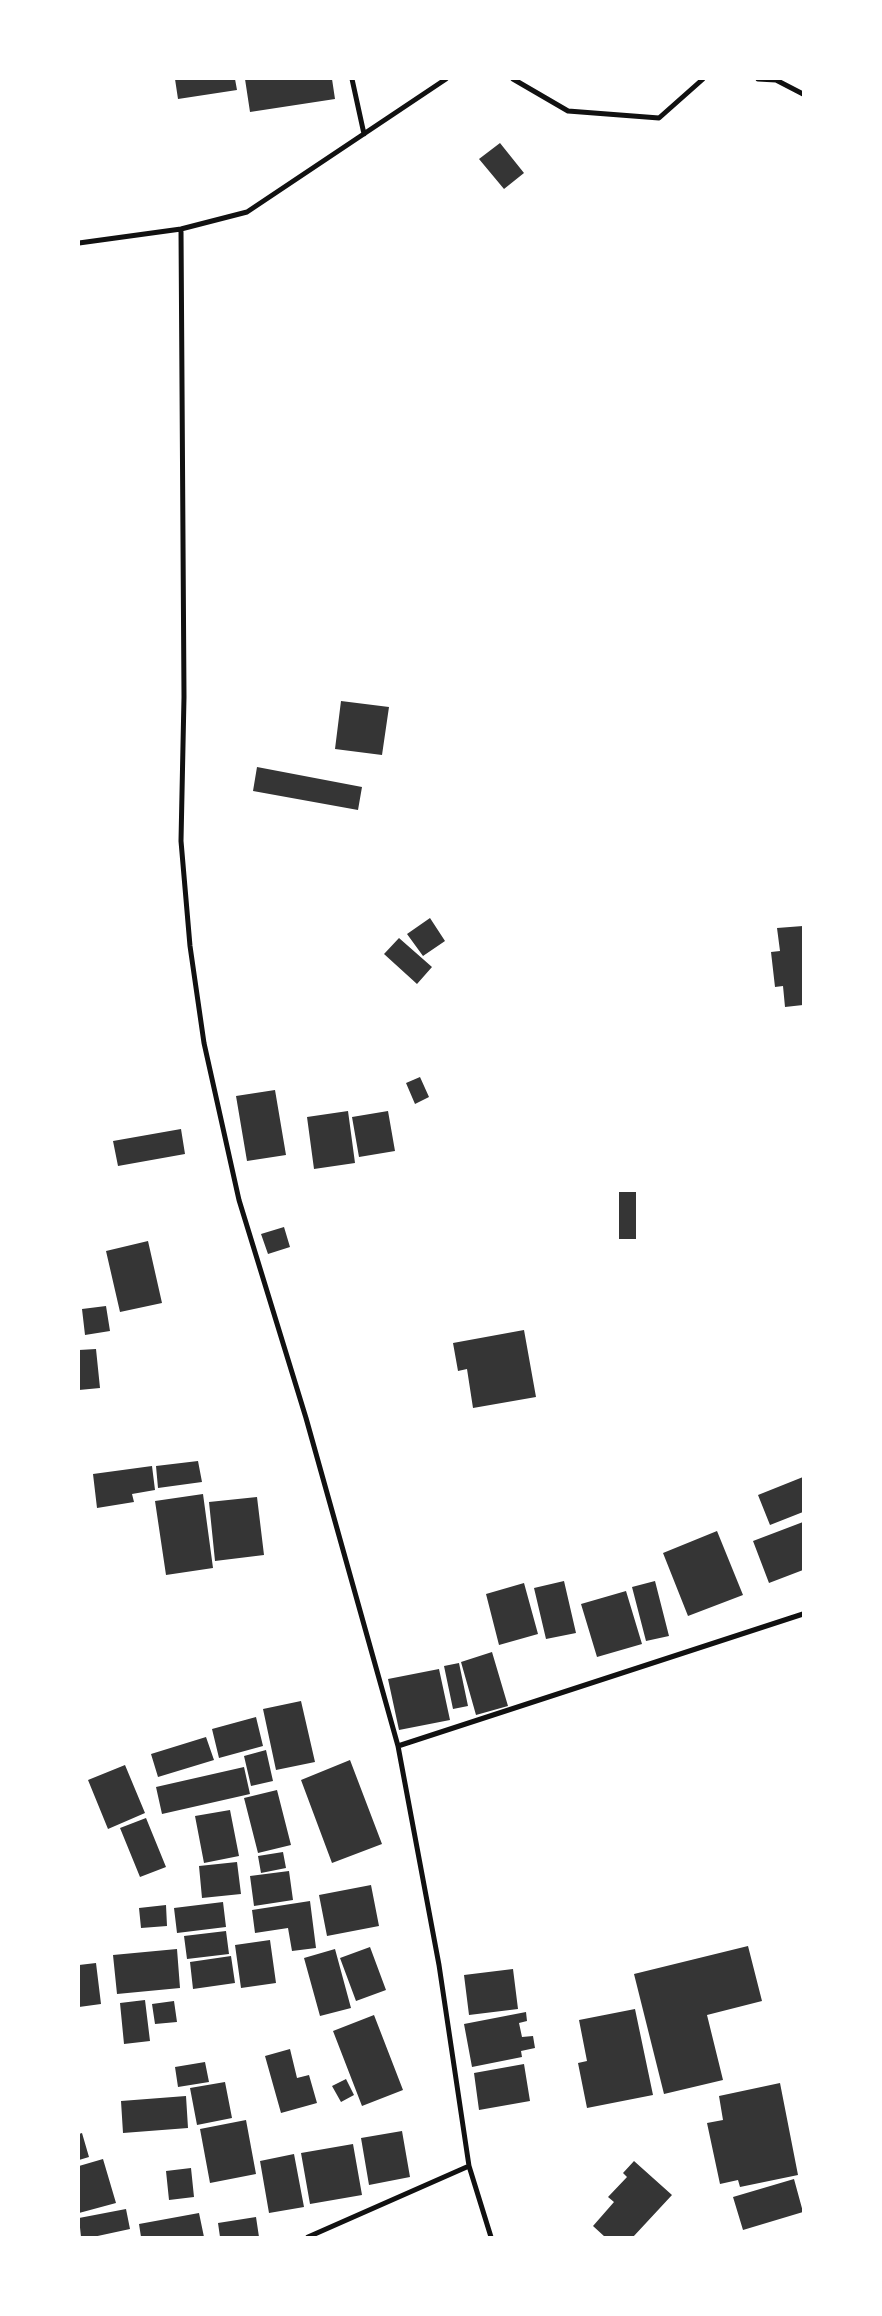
<!DOCTYPE html>
<style>
body{margin:0}
#map{position:relative;width:882px;height:2316px;overflow:hidden;background:#fff;font-family:Lato,sans-serif}
canvas{display:block}
.frame{position:absolute;inset:0;border:80px solid #fff;pointer-events:none}
</style>
<div id="map">
<canvas width="882" height="2316"></canvas>
<div class="frame"></div>
</div>
<script>
const ctx = document.querySelector('canvas').getContext('2d');
ctx.lineJoin = 'round';
function fillPath(path, color) {
  ctx.fillStyle = color;
  ctx.fill(path, 'evenodd');
}
function stroke(path, color, width, dash) {
  ctx.strokeStyle = color;
  ctx.lineWidth = width;
  ctx.lineCap = dash ? 'butt' : 'round';
  ctx.setLineDash(dash || []);
  ctx.stroke(path);
}
const building = new Path2D(`
 M175,79H235L237,90L178,99Z
 M245,79H332L335,99L250,112Z
 M500,143L524,173L504,189L479,159Z
 M341,701L389,707L382,755L335,749Z
 M257,767L362,787L358,810L253,791Z
 M430,918L445,941L423,956L407,934Z
 M803,926V1005L785,1007L783,986L775,987L771,952L780,951L777,928Z
 M399,938L432,967L417,984L384,954Z
 M420,1077L429,1097L415,1104L406,1083Z
 M275,1090L286,1155L247,1161L236,1096Z
 M348,1111L355,1163L314,1169L307,1117Z
 M388,1111L395,1151L359,1157L352,1117Z
 M181,1129L185,1154L118,1166L113,1141Z
 M619,1192H636V1239H619Z
 M284,1227L290,1247L268,1254L261,1234Z
 M148,1241L162,1303L120,1312L106,1251Z
 M106,1306L110,1331L85,1335L82,1309Z
 M524,1330L536,1397L473,1408L467,1369L458,1371L453,1343Z
 M96,1349L100,1388L79,1390V1350Z
 M198,1461L202,1482L158,1488L156,1466Z
 M152,1466L155,1490L132,1494L134,1502L97,1508L93,1474Z
 M803,1477V1512L770,1525L758,1495Z
 M203,1494L213,1568L166,1575L155,1501Z
 M257,1497L264,1555L215,1561L209,1502Z
 M803,1522V1570L769,1583L753,1541Z
 M717,1531L743,1595L688,1616L663,1553Z
 M564,1581L576,1633L546,1639L534,1588Z
 M655,1581L669,1636L646,1641L632,1587Z
 M524,1583L538,1634L499,1645L486,1594Z
 M626,1591L642,1644L597,1657L581,1604Z
 M492,1652L508,1706L476,1715L461,1662Z
 M459,1663L468,1706L453,1709L444,1666Z
 M439,1669L450,1720L399,1730L388,1679Z
 M301,1701L315,1762L276,1770L263,1709Z
 M256,1717L263,1746L219,1758L212,1729Z
 M206,1737L214,1760L158,1777L151,1754Z
 M266,1750L273,1781L251,1786L244,1756Z
 M350,1760L382,1844L332,1863L301,1780Z
 M125,1765L145,1813L108,1829L88,1780Z
 M244,1767L250,1794L162,1814L156,1787Z
 M277,1790L291,1845L258,1853L244,1798Z
 M230,1810L239,1856L204,1863L195,1816Z
 M146,1818L166,1867L140,1877L120,1828Z
 M283,1852L286,1868L261,1873L258,1856Z
 M237,1862L241,1894L202,1898L199,1866Z
 M289,1871L293,1900L254,1906L250,1876Z
 M371,1885L379,1926L327,1936L319,1895Z
 M310,1901L316,1948L292,1951L288,1928L255,1933L252,1910Z
 M223,1902L226,1927L177,1933L174,1908Z
 M166,1905L167,1926L141,1928L139,1908Z
 M226,1931L229,1954L187,1959L184,1936Z
 M270,1940L276,1983L241,1988L235,1945Z
 M748,1946L762,2001L707,2015L723,2080L664,2094L634,1974Z
 M370,1947L386,1990L356,2001L340,1958Z
 M177,1949L180,1988L117,1994L113,1955Z
 M335,1949L351,2008L320,2016L304,1958Z
 M231,1956L235,1983L193,1989L190,1962Z
 M96,1963L101,2004L79,2007V1965Z
 M513,1969L518,2009L469,2015L464,1975Z
 M145,2000L150,2041L124,2044L120,2003Z
 M174,2001L177,2022L155,2024L152,2004Z
 M635,2009L653,2095L587,2108L578,2063L587,2061L579,2020Z
 M526,2012L527,2021L519,2023L522,2037L533,2036L535,2048L521,2051L522,2057L472,2067L464,2024Z
 M374,2015L403,2090L362,2106L333,2031Z
 M290,2049L297,2078L309,2075L317,2103L281,2113L265,2056Z
 M205,2062L209,2082L178,2087L175,2067Z
 M524,2064L530,2101L479,2110L474,2073Z
 M346,2079L354,2095L341,2102L332,2086Z
 M225,2082L232,2118L197,2125L190,2088Z
 M780,2083L798,2175L740,2187L738,2180L720,2184L707,2123L723,2120L719,2096Z
 M186,2096L188,2128L123,2133L121,2101Z
 M246,2120L256,2174L210,2183L200,2129Z
 M402,2131L410,2177L369,2185L361,2138Z
 M82,2133L89,2157L79,2160V2134Z
 M353,2144L362,2195L310,2204L301,2153Z
 M294,2154L304,2207L269,2213L260,2161Z
 M103,2159L116,2203L79,2213V2166Z
 M634,2161L672,2195L633,2237H605L593,2226L614,2202L608,2197L627,2177L623,2173Z
 M191,2168L194,2197L169,2200L166,2171Z
 M794,2179L803,2212L743,2230L733,2197Z
 M126,2209L130,2229L93,2237H81L79,2218Z
 M199,2213L204,2237H141L139,2224Z
 M256,2217L259,2237H220L218,2223Z`);
const minor = new Path2D(`
 M352,79L364,134
 M513,79L568,111L659,118L703,79
 M758,79L776,80L803,94
 M181,229L184,697L181,841L190,946L204,1043L239,1200L306,1418L398,1746L439,1965L469,2166L491,2237
 M79,243L181,229L247,212L446,79
 M398,1746L803,1614
 M308,2237L469,2166`);
fillPath(building, '#353535');
stroke(minor, '#111', 5);
</script>
